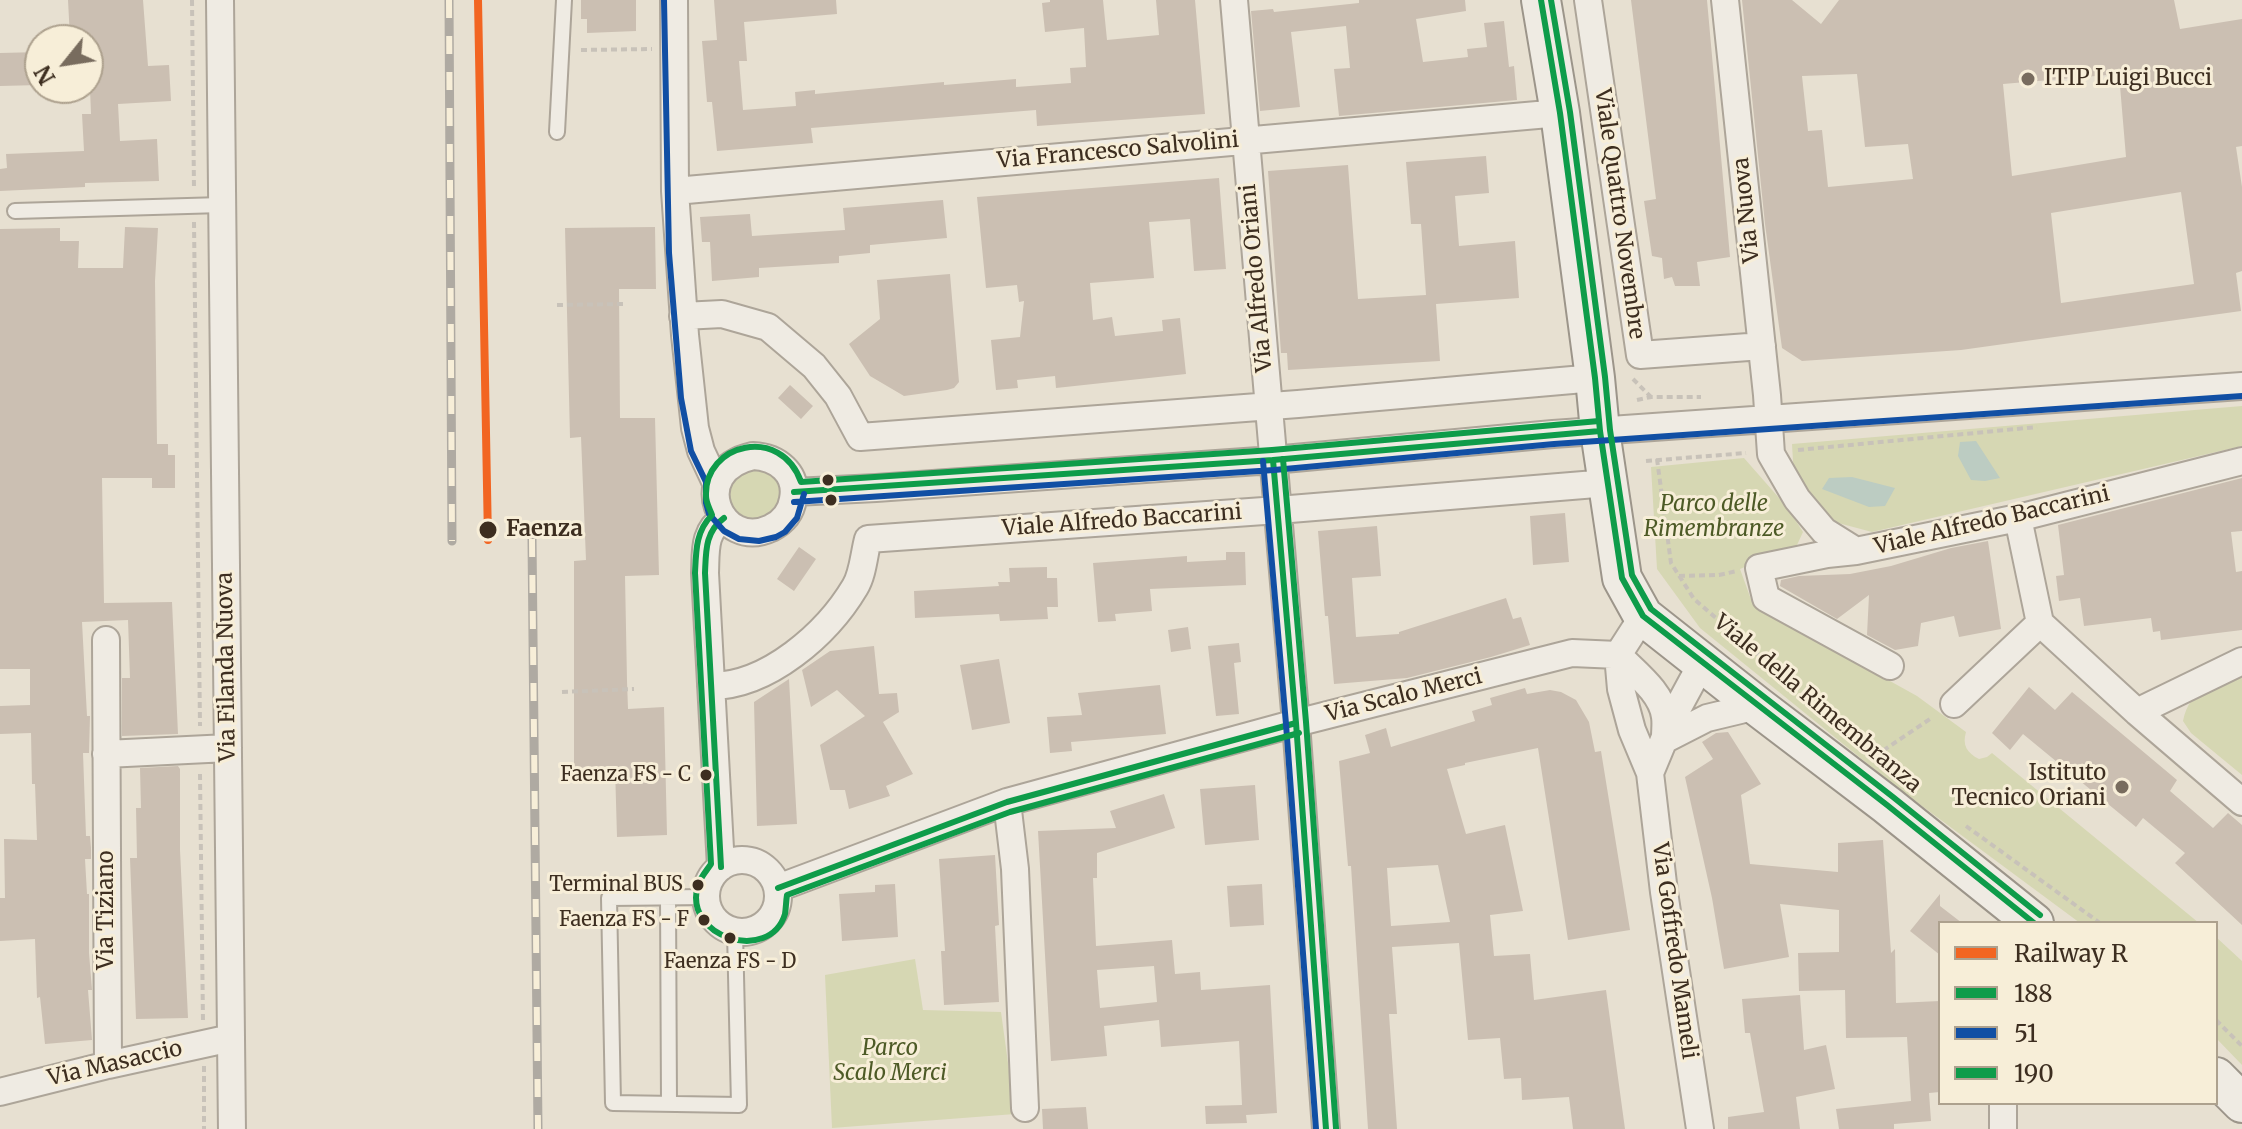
<!DOCTYPE html>
<style>
body{margin:0}
#map{position:relative;width:2242px;height:1129px;overflow:hidden;background:#e7e0d1;font-family:Merriweather,serif}
canvas{display:block}
.legend{position:absolute;left:1938px;top:921px;width:280px;height:184px;box-sizing:border-box;background:#f7eed8;border:2px solid #ada18e;margin:0;padding:10px 14px;list-style:none;font-size:24px;color:#3d2e20}
.legend li{display:flex;align-items:center;gap:16px;height:40px}
.legend b{width:40px;border:2px solid #ada18e}
.north{position:absolute;left:24px;top:24px;width:80px;height:80px;box-sizing:border-box;background:#f7eed8;border:2px solid #ada18e;border-radius:50%;rotate:240deg;font-size:22px;font-weight:700;line-height:32px;text-align:center;color:#3d2e20}
.north::after{content:'';display:block;margin:auto;width:28px;height:36px;background:#786c5e;clip-path:polygon(50% 0,100% 100%,50% 72%,0 100%)}
</style>
<div id="map">
<canvas width="2242" height="1129"></canvas>
<ul class="legend">
<li><b style="height:10px;background:#f26522"></b>Railway R</li>
<li><b style="height:10px;background:#0e9c4a"></b>188</li>
<li><b style="height:10px;background:#114fa4"></b>51</li>
<li><b style="height:10px;background:#0e9c4a"></b>190</li>
</ul>
<div class="north">N</div>
</div>
<script>
const ctx = document.querySelector('canvas').getContext('2d');
ctx.lineJoin = 'round';
function fillPath(path, color) {
  ctx.fillStyle = color;
  ctx.fill(path, 'evenodd');
}
function stroke(path, color, width, dash) {
  ctx.strokeStyle = color;
  ctx.lineWidth = width;
  ctx.lineCap = dash ? 'butt' : 'round';
  ctx.setLineDash(dash || []);
  ctx.stroke(path);
}
function label(font, color, halo, rows, align = 'center') {
  ctx.font = font + ' Merriweather,serif';
  ctx.lineWidth = 6;
  ctx.setLineDash([]);
  ctx.textBaseline = 'middle';
  ctx.strokeStyle = halo;
  ctx.fillStyle = color;
  for (const [text, x, y, turn = 0] of rows) {
    ctx.save();
    ctx.translate(x, y);
    ctx.rotate((+turn || 0) * Math.PI / 180);
    ctx.textAlign = isNaN(turn) ? turn : align;
    if (halo) ctx.strokeText(text, 0, 0);
    ctx.fillText(text, 0, 0);
    ctx.restore();
  }
}
const green = new Path2D(`
 M2242,406V446L1872,532L1827,520L1794,478L1792,444Z
 M1744,458L1787,507L1803,532L1797,545L1740,569L1753,605L1917,696L1966,732C1962,745 1967,753 1979,759L1987,757L1992,753L2199,923H2080L1895,786L1700,628L1657,569L1651,467Z
 M743,468L770,470C785,490 785,498 769,518L742,520L729,507L726,489Z
 M2242,672V775L2191,733L2183,721C2190,687 2214,685 2242,672Z
 M2216,937L2242,961V1065L2216,1038Z
 M915,959L923,1010L1001,1012L1015,1114L832,1128L825,975Z`);
const water = new Path2D(`
 M1976,441L2000,478L1985,481L1971,480L1958,456L1960,442Z
 M1852,477L1895,488L1885,506L1869,507L1822,489L1829,478Z`);
const building = new Path2D(`
 M68,0H143L148,66L169,65L171,101L118,104L120,141L157,139L159,181L85,183V187L0,191V169L7,168L6,154L84,151L82,114H91L88,37L70,38Z
 M581,0H636V31L587,33V19H581Z
 M714,0H836L837,14L744,22L747,61H739L743,110L796,106L795,92L815,90V94L944,82V85L1016,79V87L1071,83L1070,68L1086,67L1084,28L1045,32L1042,3L1050,2V0H1103L1107,40L1159,35L1156,0H1195L1205,114L1037,126L1036,110L811,128L813,143L717,151L712,102H707L702,41L717,40Z
 M1359,0H1465L1466,11L1416,19L1423,62L1468,57L1467,49L1487,47L1484,23L1504,21L1509,67L1514,66L1517,100L1339,116L1334,69L1350,68L1346,26L1291,32L1300,107L1260,111L1251,11L1273,9L1274,12L1359,3Z
 M1631,0H1707L1730,257L1697,262L1700,286H1675L1672,277L1664,279L1662,258L1652,256L1644,201L1656,199Z
 M1742,0H1792L1821,24L1839,0H2174L2180,29L2242,19V146L2236,147L2242,187V271L2236,273L2241,311L1961,350L1802,361L1782,348L1765,224ZM1857,74L1865,147L1908,144L1913,179L1828,187L1822,130L1808,131L1802,76ZM2119,74L2126,157L2012,176L2003,84ZM2181,192L2194,284L2061,303L2051,213Z
 M40,52V85L0,86V53Z
 M1486,156L1489,193L1455,196L1459,246L1515,241L1519,298L1436,304L1440,361L1288,370L1287,353H1281L1268,171L1348,165L1358,299L1426,295L1421,224H1411L1406,162Z
 M1219,178L1226,269L1194,271L1190,219L1149,222L1154,278L1090,283L1093,320L1112,317L1115,336L1163,331L1162,320L1180,318L1186,374L1056,388L1055,376L1017,380L1018,388L996,390L991,340L1020,337L1024,301L1019,302L1017,285L986,288L977,197Z
 M943,200L947,238L870,245V253L839,256V263L759,268V277L712,281L710,242H702L700,217L750,214L752,236L845,230L843,208Z
 M125,227L158,228L155,281L157,444H168V455H175V488H152V478H102L104,603L172,602L178,734L122,736V678H130L128,620L82,622L87,716H90L89,753H83L86,836H90L91,848V859H85L87,894H89V953L92,990H88L92,1040L45,1044L40,997L37,998L35,939L0,941V898H5L4,839L37,840L35,784H32L31,733L0,734V706L30,705V669H0V229L60,228V241H79L78,268H123Z
 M655,227L656,289H619L620,418H655L659,575L625,576L627,681L628,709L664,707L667,835L617,837L615,767L574,768V561L586,560L581,437L570,438L565,228Z
 M950,274L959,382L954,388L947,390L904,396L870,376L849,344L880,319L877,280Z
 M790,385L813,406L801,419L778,398Z
 M2242,478V531L2231,532L2236,572L2242,571V630L2161,640L2160,631L2153,632L2151,618L2084,626L2080,598L2059,601L2056,576L2064,575L2058,525Z
 M1565,513L1569,562L1533,565L1530,516Z
 M1377,526L1381,576L1352,578L1356,637L1399,634V632L1506,598L1513,619L1521,617L1530,645L1491,657L1407,678L1334,684L1328,616H1325L1318,531Z
 M1988,541L2001,629L1959,637L1954,616L1921,623L1918,646L1895,650L1867,635L1869,595L1837,619L1780,586L1781,580L1799,576L1850,574L1891,566L1951,548Z
 M799,547L816,559L794,591L777,579Z
 M1226,552H1245L1246,585L1150,589L1152,611L1115,614L1116,621L1098,622L1093,563L1187,556V562L1226,560Z
 M1047,567V578H1057L1058,607H1047L1048,619L1000,621L999,614L915,618L914,591L999,586L998,582H1010L1009,568Z
 M1188,627L1191,649L1171,652L1168,630Z
 M1239,643L1241,662L1234,663L1239,714L1216,716L1208,646Z
 M874,646L879,694L897,693L899,712L883,722L913,774L886,786L890,796L849,809L845,790H830L820,745L865,716L837,690L811,707L802,670L830,651Z
 M999,659L1010,723L972,730L960,665Z
 M789,679L797,824L757,826L754,702Z
 M1160,685L1166,734L1071,742L1072,751L1050,753L1047,717L1082,715L1078,693Z
 M2029,687L2055,710L2072,692L2177,780L2170,791L2213,828L2228,813L2242,825V925L2175,863L2185,853L2143,818L2136,827L2023,734L2010,750L1992,733Z
 M1525,688L1527,694L1550,690L1561,692L1576,700L1589,722L1595,752L1601,751L1630,930L1568,940L1538,748L1465,763V765L1447,769L1466,834L1505,825L1523,911L1490,915L1494,956L1530,954L1534,1000L1606,990L1625,1129H1573L1569,1097L1522,1100L1521,1078L1504,1079L1500,1038L1468,1040L1459,943L1392,947L1397,1014H1389L1397,1129H1368L1351,866H1348L1339,761L1370,753L1365,735L1386,728L1391,747L1475,721L1472,711L1492,705L1490,698ZM1438,865L1450,922L1391,926L1387,868Z
 M1728,732L1761,784L1741,795L1750,864L1838,872V843L1883,840L1891,953L1895,949L1896,1003L1940,1001V1092L1929,1093L1931,1121L1894,1124V1129H1839L1836,1109L1911,1101L1907,1037L1846,1038L1845,990L1799,991L1798,953L1839,952V910L1780,904L1789,957L1724,969L1712,898L1685,777L1713,759L1702,742L1716,733Z
 M178,766L180,769V850L188,1018L136,1019L130,858H137L136,808H141L140,768Z
 M1255,785L1259,840L1205,845L1200,789Z
 M1164,794L1175,828L1097,853V878H1093L1096,946L1172,940L1175,974L1200,972L1201,990L1270,985L1277,1113L1246,1115L1247,1123L1206,1124L1205,1106L1242,1105L1239,1041L1161,1047L1159,1020L1104,1026L1107,1056L1051,1061L1038,831L1116,828L1110,811ZM1154,966L1157,1002L1100,1008L1097,970Z
 M995,855L999,925L995,926L999,1002L944,1005L941,951H945L939,859Z
 M895,884L898,937L842,941L839,894L875,892V885Z
 M1262,884L1264,925L1230,927L1227,886Z
 M1940,894V906L1962,923H1940V955L1910,931Z
 M1800,995L1804,1050L1826,1045L1835,1089L1796,1097L1800,1129H1728V1117L1764,1112L1750,1033H1745L1742,999Z
 M1086,1107L1088,1129H1043L1042,1109Z`);
const path = new Path2D(`
 M192,0L194,190
 M581,50L652,49
 M194,222L200,726
 M557,305L624,304
 M1633,379L1651,397
 M1637,400L1651,397H1701
 M1798,450L2037,427
 M1657,459L1671,563L1694,599L1858,741
 M1646,461L1746,453
 M1679,576L1719,575L1737,571
 M562,692L634,689
 M1875,756L1933,717
 M200,774L203,1022
 M1966,826L2100,923
 M2216,1020L2242,1046
 M204,1066V1129`);
const lane = new Path2D(`
 M557,132L564,0
 M15,211L222,205
 M706,897L609,898L613,1103L739,1105L735,932
 M668,898L669,1104`);
const street = new Path2D(`
 M220,0L232,1129
 M674,0L675,191L685,335L695,428L701,451L716,483
 M1234,0L1296,723L1326,1129
 M1588,0L1640,355L1762,346
 M1725,0L1767,395L1771,454L1797,499L1824,531L1856,551L2018,518L2242,461
 M675,191L1560,113
 M683,316L722,314L768,327L814,366L838,396L860,437L1298,404L1595,378
 M753,456C777,457 798,473 793,499C791,513 783,522 771,528C720,552 686,471 753,456Z
 M794,492L876,488L1273,460L1553,434L2242,386
 M2018,518L2040,623L2137,712L2242,802
 M1856,551L1827,554L1759,568L1766,598L1890,666
 M1643,616L1618,655L1621,689L1632,730L1650,773L1664,892L1700,1129
 M106,640L108,1065
 M1618,655C1634,672 1662,692 1665,717C1666,723 1665,730 1665,737
 M711,686C768,686 827,634 855,587C863,574 864,554 868,539L1278,510L1608,483
 M1954,704L2040,623
 M2137,712L2242,661
 M1664,740L1707,718L1757,706
 M106,754L228,748
 M1650,773L1675,713L1702,663
 M1007,802L1015,869L1025,1108
 M706 896a36 36 0 1 1 72 0a36 36 0 1 1-72 0Z
 M721,867L705,573C706,552 703,531 724,518
 M778,888L1007,802L1296,723L1572,653L1618,655
 M0,1092L108,1065L231,1038
 M2003,1103V1129`);
const secondary = new Path2D(`
 M1541,0L1560,113L1595,378L1600,431L1622,578L1643,616L1757,706L1887,805L2034,923
 M2216,1077L2242,1103`);
const rail = new Path2D(`
 M449,0L452,541
 M532,539L538,1129`);
const bus1 = new Path2D(`
 M1541,0L1560,113L1595,378L1600,431L1622,578L1643,616L1887,805L2034,923
 M1273,460L1296,723L1326,1129
 M794,492L1273,460L1600,431
 M721,867L705,573C706,551 705,532 724,518
 M778,888L1007,802L1296,723`);
const bus2 = new Path2D(`
 M664,0L669,253L681,398L691,451L706,482V503L709,514L724,531L739,539L759,541L776,537L785,532L797,518L804,494
 M1263,461L1286,724L1316,1129
 M794,502L1274,470L1554,444L2242,396`);
const bus3 = new Path2D(`
 M1551,0L1570,112L1605,377L1610,430L1632,575L1651,609L1893,797L2040,915
 M1283,459L1306,722L1336,1128
 M1299,733L1010,812L787,895C786,901 786,908 785,914C770,964 682,938 698,885C700,878 707,870 711,864L695,573C696,550 696,531 712,515C710,509 706,503 706,496C704,443 781,425 801,482L1272,450L1599,421`);
const rail1 = new Path2D(`
 M478,0L488,540`);
const markers = [
 [2028,79,8,"#786c5e"],
 [828,480,7,"#3d2e20"],
 [831,500,7,"#3d2e20"],
 [488,530,10,"#3d2e20"],
 [706,775,7,"#3d2e20"],
 [2122,787,8,"#786c5e"],
 [698,885,7,"#3d2e20"],
 [704,920,7,"#3d2e20"],
 [730,938,7,"#3d2e20"]
];
const busNames = [
 ["Faenza FS - C",691,775],
 ["Terminal BUS",683,885],
 ["Faenza FS - F",689,920],
 ["Faenza FS - D",730,962,"center"]
];
const poiNames = [
 ["ITIP Luigi Bucci",2044,79],
 ["Istituto",2106,774,"right"],
 ["Tecnico Oriani",2106,799,"right"]
];
const streetNames = [
 ["Via Francesco Salvolini",1118,151,-5],
 ["Via Nuova",1747,210,-96],
 ["Viale Quattro Novembre",1619,214,82],
 ["Via Alfredo Oriani",1257,278,-95],
 ["Viale Alfredo Baccarini",1122,521,-4],
 ["Viale Alfredo Baccarini",1992,521,-13],
 ["Via Filanda Nuova",227,667,-91],
 ["Via Scalo Merci",1404,696,-14],
 ["Viale della Rimembranza",1817,704,40],
 ["Via Tiziano",107,910,-90],
 ["Via Goffredo Mameli",1674,951,82],
 ["Via Masaccio",115,1064,-13]
];
const parkNames = [
 ["Parco delle",1714,505],
 ["Rimembranze",1714,530],
 ["Parco",890,1049],
 ["Scalo Merci",890,1074]
];
const stopNames = [
 ["Faenza",506,530]
];
fillPath(green, '#d6d7b3');
fillPath(water, '#bcccc2');
fillPath(building, '#cbbfb2');
stroke(lane, '#ada599', 18);
stroke(street, '#ada599', 30);
stroke(secondary, '#9c958a', 42);
stroke(path, '#c8c2b9', 4, [6, 4]);
stroke(lane, '#efebe3', 14);
stroke(street, '#efebe3', 26);
stroke(secondary, '#efebe3', 38);
stroke(rail, '#afaaa2', 9);
stroke(rail, '#f7eed8', 6, [18]);
stroke(bus1, '#0e9c4a', 6);
stroke(bus2, '#114fa4', 6);
stroke(bus3, '#0e9c4a', 6);
stroke(rail1, '#f26522', 8);
for (const [x, y, r, color] of markers) {
  const dot = new Path2D();
  dot.arc(x, y, r, 0, 2 * Math.PI);
  ctx.fillStyle = color;
  ctx.fill(dot);
  stroke(dot, '#f7eed8', 3);
}
label('20px', '#3d2e20', '#f7eed8', busNames, 'right');
label('22px', '#3d2e20', '#f7eed8', poiNames, 'left');
label('22px', '#3d2e20', '#f7eed8', streetNames);
label('italic 22px', '#4d5a26', '#f7eed8', parkNames);
label('bold 22px', '#3d2e20', '#f7eed8', stopNames, 'left');
</script>
